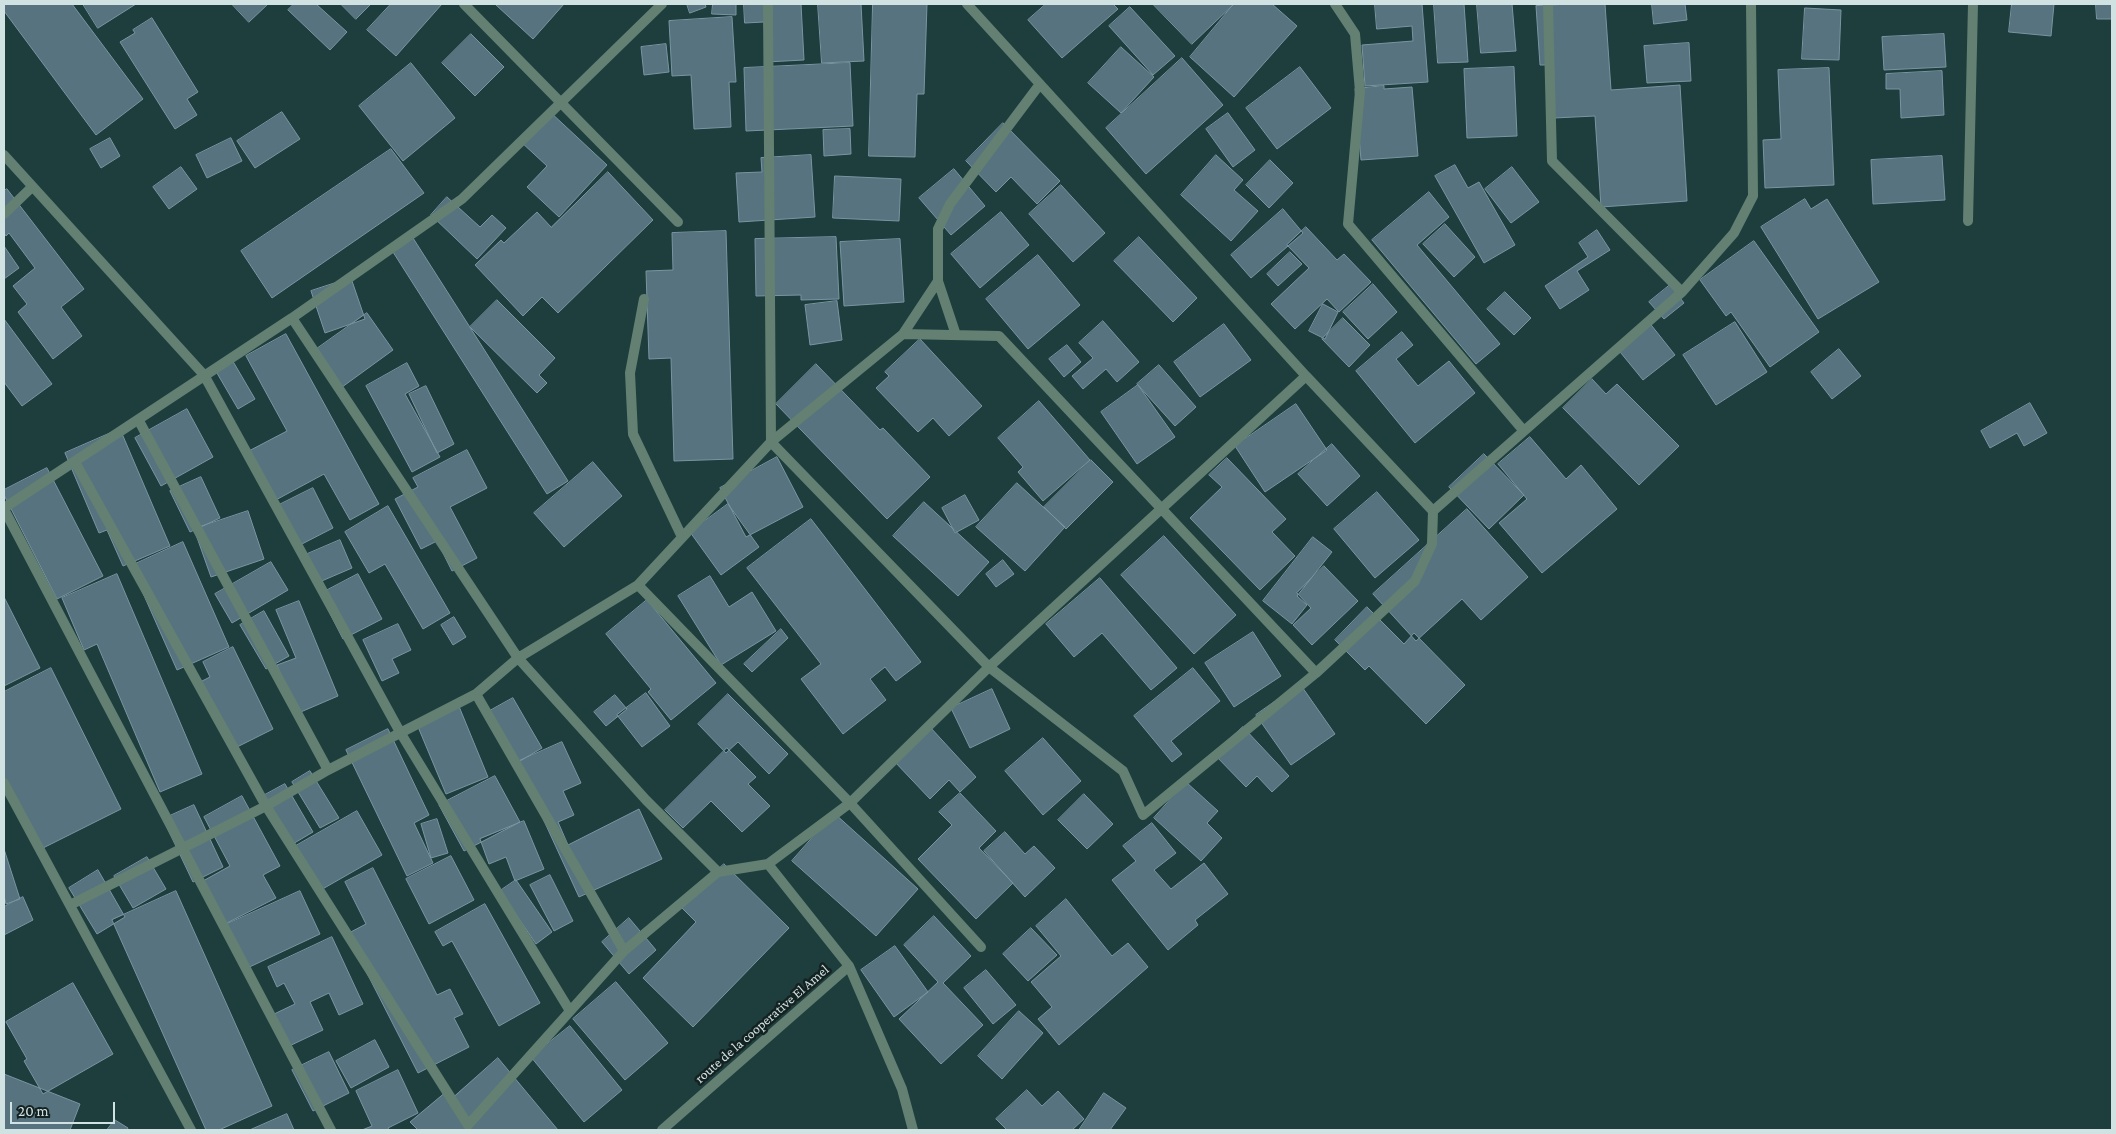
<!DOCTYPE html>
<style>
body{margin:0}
#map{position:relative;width:2116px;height:1134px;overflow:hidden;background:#1e3e3d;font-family:"Crimson Pro",serif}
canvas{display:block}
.frame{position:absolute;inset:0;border:5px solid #d1e2e2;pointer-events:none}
.scale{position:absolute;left:10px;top:1102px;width:105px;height:22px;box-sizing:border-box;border:2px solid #d1e2e2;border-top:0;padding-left:6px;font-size:15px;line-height:18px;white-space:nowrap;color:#d1e2e2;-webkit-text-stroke:4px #142222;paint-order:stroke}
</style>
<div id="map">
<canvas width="2116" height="1134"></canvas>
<div class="frame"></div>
<div class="scale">20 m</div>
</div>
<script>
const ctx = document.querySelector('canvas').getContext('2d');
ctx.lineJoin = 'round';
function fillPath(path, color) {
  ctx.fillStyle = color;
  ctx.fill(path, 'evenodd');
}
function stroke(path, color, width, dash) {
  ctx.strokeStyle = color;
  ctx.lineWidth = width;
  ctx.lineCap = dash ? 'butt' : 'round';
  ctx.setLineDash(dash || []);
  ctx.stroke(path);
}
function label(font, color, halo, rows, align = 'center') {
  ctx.font = font + ' "Crimson Pro",serif';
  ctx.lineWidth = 5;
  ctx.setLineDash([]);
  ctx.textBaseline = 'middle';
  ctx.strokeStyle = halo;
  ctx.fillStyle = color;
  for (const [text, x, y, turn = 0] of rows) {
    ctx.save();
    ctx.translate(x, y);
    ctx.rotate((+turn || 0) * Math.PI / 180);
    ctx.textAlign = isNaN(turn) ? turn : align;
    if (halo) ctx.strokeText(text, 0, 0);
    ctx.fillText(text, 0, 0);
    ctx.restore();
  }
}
const building = new Path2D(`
 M4,4H72L143,99L96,135L4,11Z
 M83,4H136L98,28Z
 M232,4H268L249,22Z
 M294,4H316L347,32L330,50L288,10Z
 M341,4H371L356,19Z
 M391,4H442L396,56L367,30Z
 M498,4H564L533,39L496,5Z
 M687,4H705L706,7L690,13Z
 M713,4H736V15L712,14Z
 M744,4H801L804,60L766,62L764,22L745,23Z
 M818,4H861L864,61L822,63Z
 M873,4H927L924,94H917L915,157L869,156Z
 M1046,4H1113L1118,9L1062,58L1028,20Z
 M1153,4H1234L1192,44Z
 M1234,4H1272L1297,26L1234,97L1190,57Z
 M1375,4H1422L1428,82L1365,86L1362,45L1413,41L1412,26L1377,29Z
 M1434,4H1464L1468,62L1438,63Z
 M1477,4H1512L1516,51L1481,53Z
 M1571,4H1605L1611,90L1680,85L1687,201L1601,207L1595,116L1554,118L1551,65H1540L1536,6Z
 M1652,4H1685L1687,20L1654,24Z
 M2012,4H2054L2051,36L2009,32Z
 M2096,4H2112V19H2097Z
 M1130,7L1175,56L1153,75L1109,26Z
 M1805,8L1841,10L1839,60L1802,59Z
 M732,17L736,82H729L731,127L694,129L691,75L672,76L669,21Z
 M152,18L198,92L187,99L197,115L175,129L120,42L135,33L133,30Z
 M471,34L504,67L475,96L442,63Z
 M1944,34L1946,67L1884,70L1882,37Z
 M1689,43L1691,81L1647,83L1644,46Z
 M666,44L669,72L644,75L641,47Z
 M1121,47L1154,77L1121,113L1088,83Z
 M1182,58L1223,105L1146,174L1106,128Z
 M411,63L455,118L403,161L359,106Z
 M850,63L853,126L746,131L744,68Z
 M1300,67L1331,108L1277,149L1246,108Z
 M1514,67L1517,136L1467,138L1464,69Z
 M1829,68L1834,185L1765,188L1763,140L1781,139L1778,70Z
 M1942,71L1944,115L1901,118L1900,89H1886V74Z
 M1384,86V89L1412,87L1418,156L1361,160L1355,89Z
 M549,111L607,165L559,217L527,187L547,166L520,141Z
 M282,112L300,139L255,168L237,141Z
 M1228,113L1255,150L1233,167L1206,129Z
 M1003,123L1060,181L1037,204L1011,177L996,192L966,161Z
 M850,129L851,154L824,156L823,130Z
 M110,138L120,156L101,168L90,149Z
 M231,138L242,161L207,178L196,155Z
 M391,149L424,193L272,298L241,251Z
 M811,155L815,217L739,222L736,173L762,172L761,158Z
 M1216,155L1243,180L1234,190L1258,211L1231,241L1181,195Z
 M1942,156L1945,200L1873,204L1871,160Z
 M1270,160L1293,183L1269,208L1246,185Z
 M1455,165L1468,188L1479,182L1515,245L1484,263L1435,176Z
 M181,167L197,189L169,209L153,187Z
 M1512,167L1539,202L1511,223L1485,189Z
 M954,169L985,206L951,235L919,198Z
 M608,172L653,220L558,313L542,297L523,316L475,265L501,240L504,243L537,212L551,227Z
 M835,176L901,179L899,221L833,218Z
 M1061,185L1105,233L1073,262L1029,214Z
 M7,189L84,289L61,307L82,336L53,359L18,312L27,304L13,286L35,268L9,233L6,236L4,233V191Z
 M1429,192L1449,217L1417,245L1500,344L1476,364L1372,240Z
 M447,197L480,227L492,215L506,228L477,259L431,215Z
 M1805,199L1811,209L1827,199L1879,282L1818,319L1761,227Z
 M1283,209L1303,233L1251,278L1231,255Z
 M1001,212L1029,245L980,288L951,254Z
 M1445,224L1475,257L1454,277L1423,244Z
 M1306,227L1337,260L1344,254L1371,282L1339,312L1327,299L1295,329L1271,304L1309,268L1287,245Z
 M1597,230L1610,250L1577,271L1589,290L1560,309L1545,286L1588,257L1579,243Z
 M726,231L733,459L674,461L671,358L649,359L646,271L673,270L672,233Z
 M836,237L839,299L801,300V295L756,296L755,239Z
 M1139,237L1197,298L1173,322L1114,261Z
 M413,238L568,481L547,494L393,252Z
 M900,239L904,302L844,306L840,242Z
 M1754,241L1819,332L1770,367L1731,312L1726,316L1700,280Z
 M4,246L19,268L4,279Z
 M1290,252L1302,264L1278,286L1267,274Z
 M1038,255L1080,305L1028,349L986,299Z
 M351,278L365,319L325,333L311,291Z
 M1373,284L1397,312L1368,339L1343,312Z
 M1670,285L1684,303L1664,319L1649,302Z
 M1505,292L1531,318L1514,335L1487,309Z
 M497,300L555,358L539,375L547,383L537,393L470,327Z
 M837,301L842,340L810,345L805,305Z
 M1323,304L1338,312L1325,339L1309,331Z
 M367,313L393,350L338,390L311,353Z
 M1343,318L1370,345L1349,367L1322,339Z
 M4,319L52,384L22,406L4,382Z
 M1103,321L1139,362L1117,382L1106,369L1083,389L1072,376L1093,358L1079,343Z
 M1648,321L1675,355L1643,380L1616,347Z
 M1735,322L1767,372L1716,405L1683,355Z
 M1224,324L1251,360L1200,397L1174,362Z
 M1402,332L1413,345L1396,359L1418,386L1449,361L1475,393L1415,443L1356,371Z
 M286,334L379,504L350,520L324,474L272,502L245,453L287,431L246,356Z
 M920,339L982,406L949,436L933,418L918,432L876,388L889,376L885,372Z
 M1067,345L1081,362L1064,377L1049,359Z
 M1839,349L1861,376L1832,399L1811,372Z
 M231,358L255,399L238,409L214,368Z
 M407,363L419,386L405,394L440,457L412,472L366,386Z
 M816,364L880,430L883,428L930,477L887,519L776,404Z
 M1159,365L1196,407L1175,426L1137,384Z
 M1592,379L1606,394L1617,384L1679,446L1639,485L1563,408Z
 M1138,385L1175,437L1137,464L1101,412Z
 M426,386L454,444L437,453L409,394Z
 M1039,401L1090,460L1043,501L1018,472L1023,467L998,438Z
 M2030,403L2047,433L2024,446L2017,433L1990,448L1981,431Z
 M1296,404L1327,450L1265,492L1235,446Z
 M187,409L213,457L161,486L135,438Z
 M120,429L170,546L123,566L107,530L99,533L65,453Z
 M1530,437L1566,479L1581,465L1617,509L1542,573L1499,523L1527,499L1498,464Z
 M1332,444L1360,476L1327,506L1298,474Z
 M467,450L487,488L450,507L477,558L452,571L437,541L421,549L395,499L418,487L413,478Z
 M1484,454L1524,495L1489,529L1449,487Z
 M777,457L803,507L746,537L720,488Z
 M1227,458L1286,519L1272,532L1295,556L1260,590L1190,518L1222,487L1209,475Z
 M1091,460L1113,482L1066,529L1044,507Z
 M593,462L622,496L564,547L534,513Z
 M47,468L103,576L57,599L4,495V490Z
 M201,477L220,518L190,532L170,491Z
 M1017,483L1065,527L1025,571L976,527Z
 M313,488L333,528L298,546L277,506Z
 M1377,492L1419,540L1375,578L1334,529Z
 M965,495L979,520L955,533L942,508Z
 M924,502L989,562L958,596L893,536Z
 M728,504L759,547L721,575L690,532Z
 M388,506L450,613L423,629L385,564L369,573L345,532Z
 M1467,509L1528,577L1481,620L1462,599L1416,641L1373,594Z
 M248,511L264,559L211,577L194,529Z
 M811,519L921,662L896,681L885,667L870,679L886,700L843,734L801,679L821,664L747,568Z
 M1164,536L1236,615L1194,654L1121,575Z
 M1313,537L1332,552L1297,596L1307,605L1292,624L1263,601Z
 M340,540L352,568L317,583L305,555Z
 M183,542L229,647L177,670L131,566Z
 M1003,560L1014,574L996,587L986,574Z
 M271,562L288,590L232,623L215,594Z
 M1324,566L1358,601L1312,645L1293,625L1311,608L1297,593Z
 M117,574L202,774L160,792L97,644L84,650L62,598Z
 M358,574L382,619L343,639L320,594Z
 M710,576L729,607L752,592L776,631L721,665L678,596Z
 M1100,578L1177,668L1151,690L1102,633L1074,657L1046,624Z
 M4,597L40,668L4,686Z
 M647,600L716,683L671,720L648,692L651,689L606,634Z
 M299,601L338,696L296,714L277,665L296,658L276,610Z
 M1367,607L1404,644L1414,633L1465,685L1426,724L1369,666L1365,670L1335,640Z
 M264,611L289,656L266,669L240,625Z
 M454,617L466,637L453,645L441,625Z
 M398,624L411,650L392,659L399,673L382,681L363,640Z
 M781,629L788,638L752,672L744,664Z
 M1253,632L1281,676L1234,707L1205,663Z
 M233,647L273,729L231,750L198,683L210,677L203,662Z
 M51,668L121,809L39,850L4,779V692Z
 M1193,668L1220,701L1171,741L1182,754L1172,762L1134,716Z
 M1300,684L1335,734L1291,765L1256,715Z
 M992,689L1010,729L970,748L951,708Z
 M646,693L670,726L642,747L617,715Z
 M728,694L788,754L769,774L738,742L726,753L698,724Z
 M615,695L627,709L606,726L594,712Z
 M513,698L542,748L515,764L486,713Z
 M458,704L488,777L446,794L416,722Z
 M930,727L976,777L960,792L949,780L930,799L894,761Z
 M1243,727L1289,776L1272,792L1257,776L1246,787L1214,754Z
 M388,729L429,815L414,823L433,863L407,876L346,750Z
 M1043,738L1081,781L1043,815L1005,771Z
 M562,742L581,783L563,791L574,815L558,822L568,845L639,809L662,859L579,897L517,762Z
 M727,748L756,777L748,784L770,806L742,832L711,801L683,828L665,810Z
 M310,771L339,818L320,828L292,782Z
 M495,776L520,822L464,851L439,805Z
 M1186,782L1218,811L1207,823L1222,838L1201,861L1154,818Z
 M285,784L313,832L291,845L263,796Z
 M960,793L996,831L979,848L1013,883L976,919L918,859L952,825L939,812Z
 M1084,794L1113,824L1087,849L1058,820Z
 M242,796L280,866L263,875L276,898L225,924L203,881L230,866L204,817Z
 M194,805L223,867L193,882L163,819Z
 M357,811L382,855L319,891L294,847Z
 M834,813L918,889L876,936L792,861Z
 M437,819L448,853L431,858L421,824Z
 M524,821L544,869L515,881L506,857L489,864L480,839Z
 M1152,823L1176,853L1154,870L1171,889L1204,863L1228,894L1195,920L1198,925L1168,950L1112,880L1136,861L1123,846Z
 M1005,832L1025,854L1034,846L1055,868L1025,897L984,851Z
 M4,849L20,899L6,904L4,896Z
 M451,856L474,900L429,924L406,879Z
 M147,857L166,889L133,908L114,876Z
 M724,864L789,928L693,1027L643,978L696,922L681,907Z
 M373,868L437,995L450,989L463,1014L454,1018L469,1047L418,1073L347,934L366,924L345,882Z
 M98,870L125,917L97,934L69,888Z
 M550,875L573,921L554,931L530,885Z
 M516,880L552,932L536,944L500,891Z
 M176,891L272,1106L219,1130H206L112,920Z
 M300,891L320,934L243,970L223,926Z
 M23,897L33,920L4,935V907Z
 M1066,899L1112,956L1128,943L1148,967L1059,1045L1038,1019L1052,1007L1031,982L1061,956L1036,926Z
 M485,904L540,1003L499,1026L452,941L443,946L435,932Z
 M934,916L971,956L943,983L983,1025L941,1064L899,1019L938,982L904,945Z
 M629,918L656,950L629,974L602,942Z
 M1031,928L1057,955L1028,981L1003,954Z
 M332,937L363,1004L339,1015L329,993L310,1002L323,1030L285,1048L270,1016L295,1004L284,983L277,987L268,967Z
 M895,946L928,992L894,1017L861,970Z
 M986,970L1016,1005L993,1024L964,988Z
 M616,982L668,1043L625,1080L573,1019Z
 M73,983L113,1054L43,1094L24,1061L27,1059L6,1022Z
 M1019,1011L1043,1033L1002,1079L978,1056Z
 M570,1026L622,1090L584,1122L531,1057Z
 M375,1040L389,1067L351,1088L336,1061Z
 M329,1052L349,1093L313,1111L292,1070Z
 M498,1058L558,1130H418L410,1122L447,1091L453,1097Z
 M398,1070L418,1113L388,1128L389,1130H362L372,1126L356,1091Z
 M4,1074L80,1104L70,1130H4Z
 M1027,1090L1042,1106L1058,1091L1084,1119L1072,1130H1007L996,1119Z
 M1104,1093L1126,1108L1110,1130H1079Z
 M287,1114L294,1130H250Z
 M115,1120L128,1128L127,1130H107Z`);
const pedestrian = new Path2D(`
 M768,4L771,442`);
const minor = new Path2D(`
 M464,4L678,222
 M1335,4L1355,34L1360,91L1348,224L1523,430
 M1548,4L1552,161L1682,292
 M4,155L204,375L400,732L570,1011
 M4,214L32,187
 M1968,221L1973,4
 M644,299L630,373L633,434L682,537
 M292,318L518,658L646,800L718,872
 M903,334L938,281
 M956,335L938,281V229L950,204L1040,84
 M1306,376L1433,511L1682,292L1734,233L1753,196L1751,4
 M139,421L328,770
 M771,442L989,667L1123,771L1143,815L1316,673L1415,581L1432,544L1433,511
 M75,462L266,806L468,1125L624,951L718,872L768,864L850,803L989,667L1306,376L967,4
 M4,508L292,318L462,199L662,4
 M4,509L331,1130
 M638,585L850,803L981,947
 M476,694L624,951
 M4,783L191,1130
 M70,905L266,806L328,770L476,694L518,658L638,585L771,442L903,334L999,336L1316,673
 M849,966L902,1089L913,1130
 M662,1130L849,966L768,864`);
const streetNames = [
 ["route de la cooperative El Amel",762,1024,-41]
];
fillPath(building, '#57737f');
stroke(building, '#7995a2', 1);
stroke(pedestrian, '#638072', 10);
stroke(minor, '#638072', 10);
label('14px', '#d1e2e2', '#142222', streetNames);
</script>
